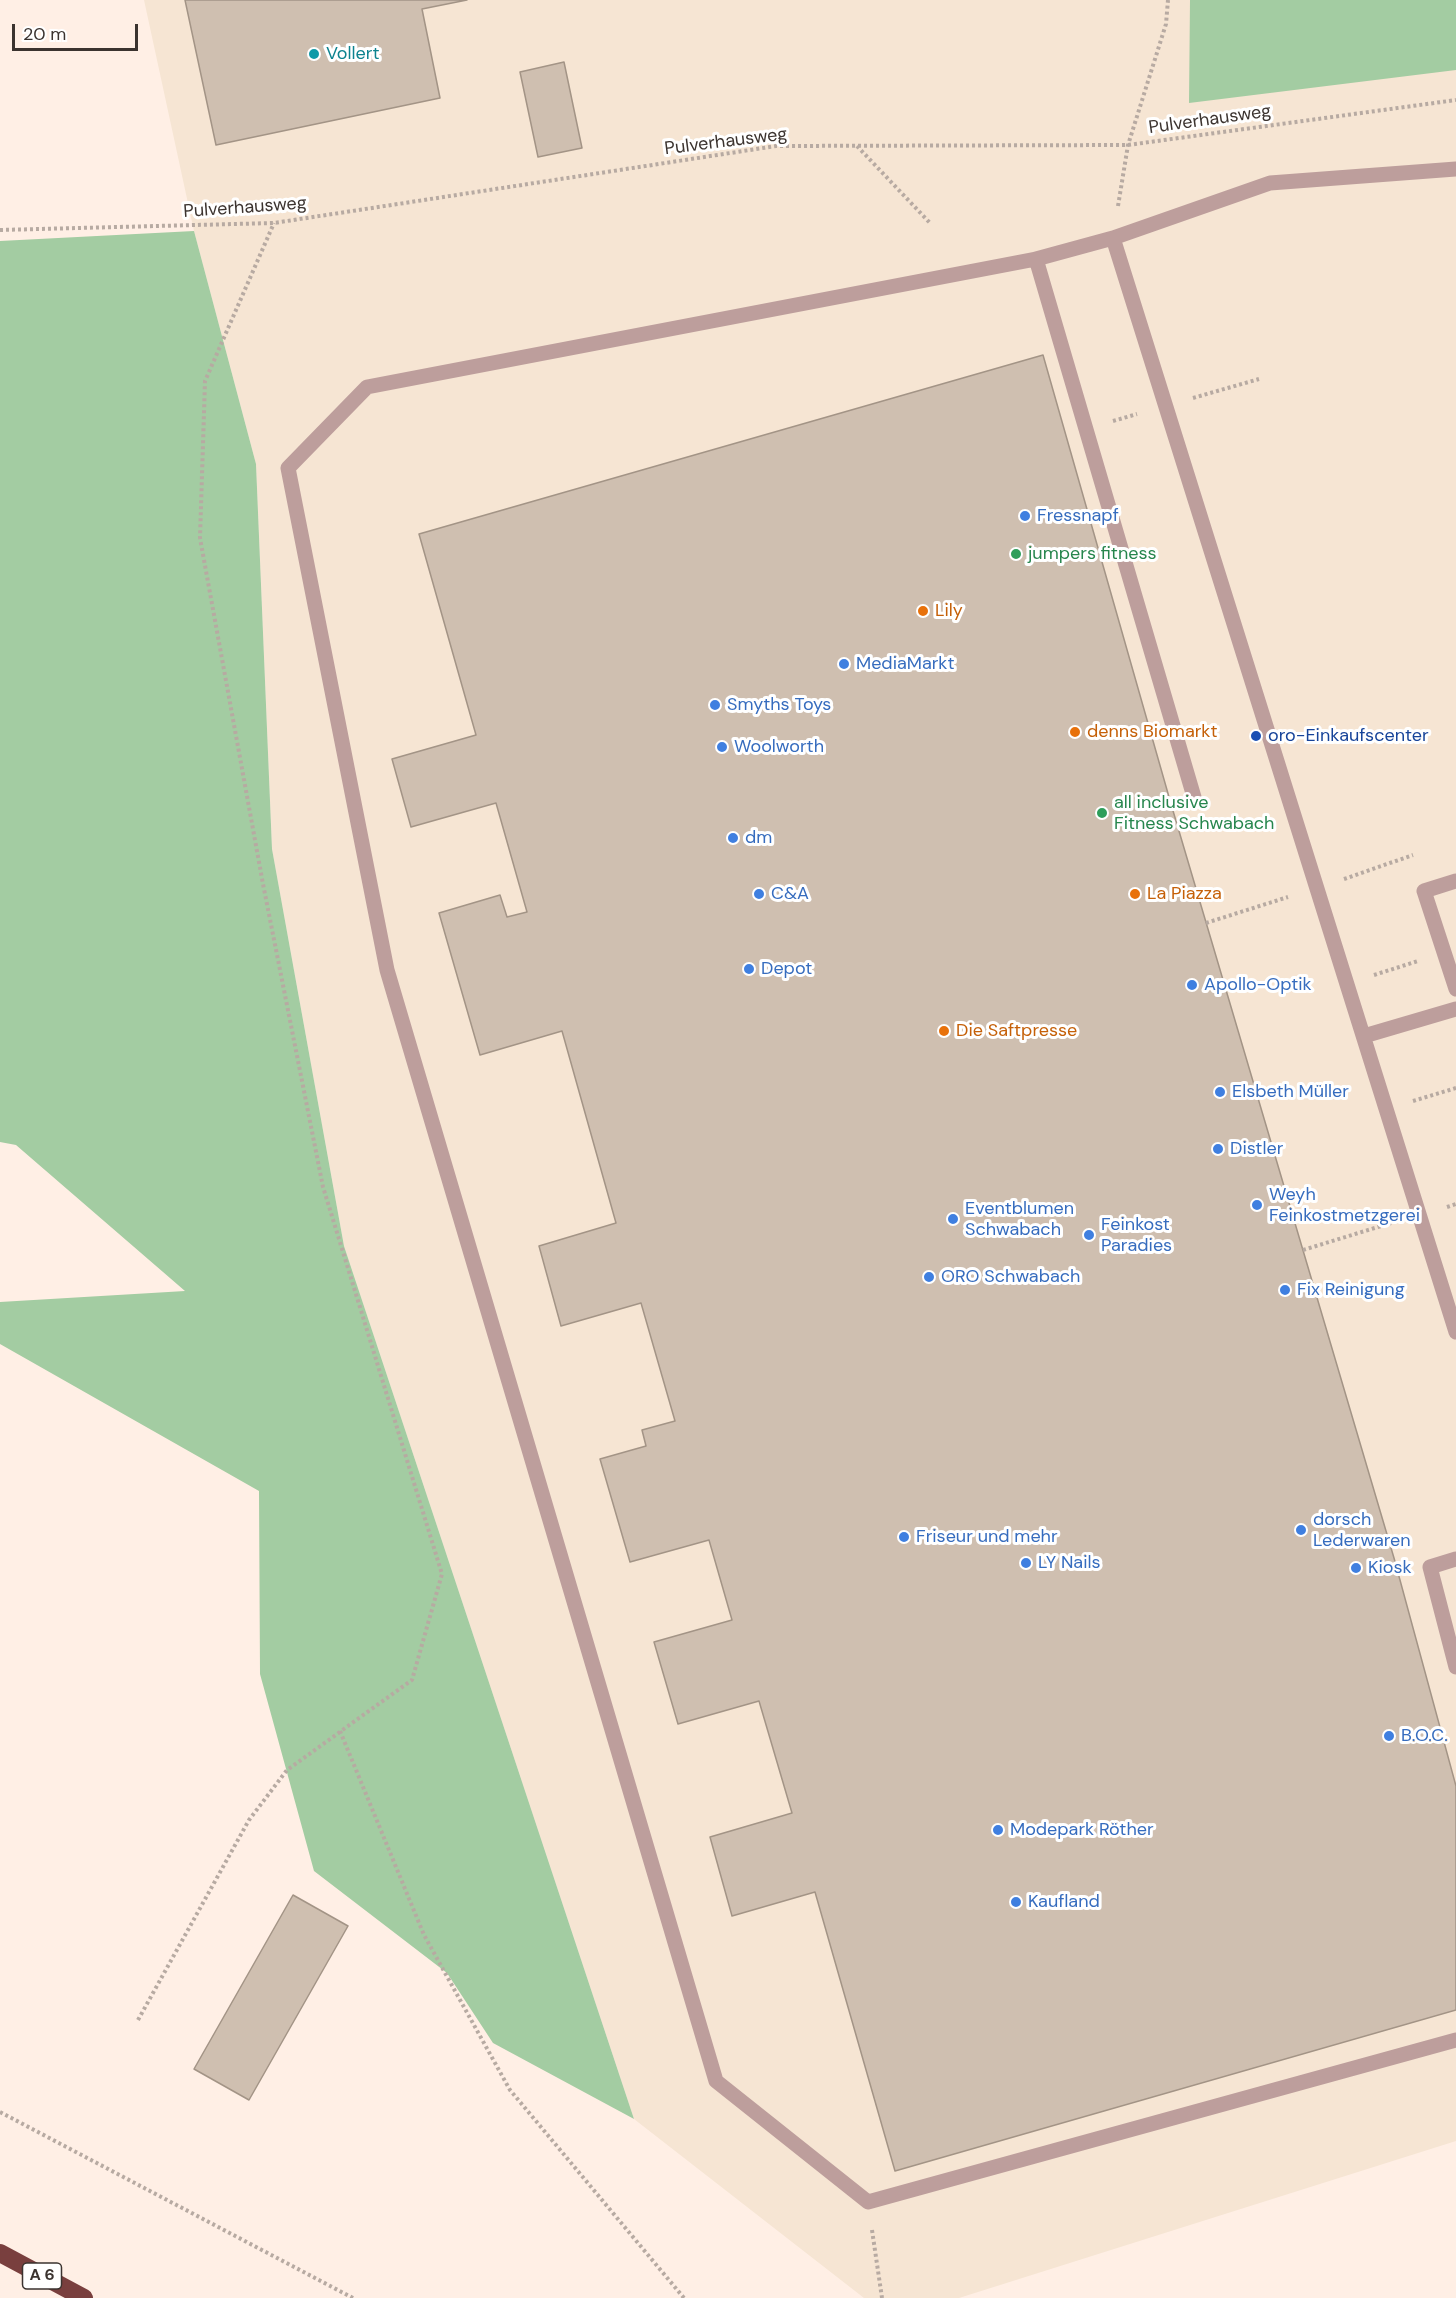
<!DOCTYPE html>
<meta charset="utf-8">
<style>
body{margin:0}
#map{position:relative;width:1456px;height:2298px;overflow:hidden;background:#ffefe5;font-family:"DM Sans",sans-serif}
canvas{display:block}
.scale{position:absolute;left:12px;top:24px;width:126px;height:27px;box-sizing:border-box;border:3px solid #3b332f;border-top:0;padding-left:8px;font-size:18px;line-height:21px;white-space:nowrap;color:#3b332f;-webkit-text-stroke:4px #fff;paint-order:stroke}
</style>
<div id="map">
<canvas width="1456" height="2298"></canvas>
<div class="scale">20 m</div>
</div>
<script>
const ctx = document.querySelector('canvas').getContext('2d');
ctx.lineJoin = 'round';
function fillPath(path, color) {
  ctx.fillStyle = color;
  ctx.fill(path, 'evenodd');
}
function stroke(path, color, width, dash) {
  ctx.strokeStyle = color;
  ctx.lineWidth = width;
  ctx.lineCap = dash ? 'butt' : 'round';
  ctx.setLineDash(dash || []);
  ctx.stroke(path);
}
function label(font, color, halo, rows, align = 'center') {
  ctx.font = font + ' "DM Sans",sans-serif';
  ctx.lineWidth = 6;
  ctx.setLineDash([]);
  ctx.textBaseline = 'middle';
  ctx.strokeStyle = halo;
  ctx.fillStyle = color;
  for (const [text, x, y, turn = 0] of rows) {
    ctx.save();
    ctx.translate(x, y);
    ctx.rotate((+turn || 0) * Math.PI / 180);
    ctx.textAlign = isNaN(turn) ? turn : align;
    if (halo) ctx.strokeText(text, 0, 0);
    ctx.fillText(text, 0, 0);
    ctx.restore();
  }
}
const commercial = new Path2D(`
 M144,0H1456V2141L959,2298H864L634,2119L344,1246L272,849L256,464L194,231Z`);
const green = new Path2D(`
 M1190,0H1456V70L1189,103Z
 M194,231L256,464L272,849L344,1246L634,2119L493,2043L447,1973L314,1871L260,1674L259,1491L0,1344V1302L185,1291L16,1145L0,1142V241Z`);
const building = new Path2D(`
 M185,0H467L422,9L440,98L216,145Z
 M564,62L582,148L538,157L520,72Z
 M1043,355L1171,804L1394,1558L1456,1786V2010L895,2171L815,1892L732,1916L710,1837L792,1813L759,1701L678,1724L654,1642L732,1620L709,1540L630,1562L600,1459L646,1446L642,1430L675,1421L641,1303L561,1326L539,1246L616,1223L562,1031L480,1055L439,913L500,895L507,917L527,912L496,803L411,827L392,759L476,735L419,534Z
 M293,1895L348,1926L249,2100L194,2069Z`);
const path = new Path2D(`
 M857,146L930,223
 M1118,206L1128,145L1166,24L1168,0
 M0,230L274,223L776,146L1128,145L1456,100
 M1193,398L1259,379
 M1113,421L1137,414
 M1344,879L1413,855
 M1206,923L1288,897
 M1374,975L1418,961
 M1413,1101L1456,1088
 M1447,1207L1456,1204
 M1303,1250L1391,1223
 M340,1731L424,1935L510,2090L684,2298
 M138,2020L249,1820L287,1770L412,1680L442,1574L323,1187L263,884L200,538L205,381L274,223
 M0,2112L353,2298
 M872,2230L882,2298`);
const service = new Path2D(`
 M1456,169L1270,183L1113,238L1036,259L367,387L288,468L387,970L716,2081L868,2202L1456,2040
 M1113,238L1456,1332
 M1036,259L1194,797
 M1456,881L1424,891L1456,989
 M1364,1036L1456,1009
 M1456,1559L1430,1567L1456,1667`);
const motorway = new Path2D(`
 M0,2253L84,2298`);
const markers = [
 [314,54,6,"#0f9aa8"],
 [1025,516,6,"#3f7fe0"],
 [1016,554,6,"#2e9e5b"],
 [923,611,6,"#e8710a"],
 [844,664,6,"#3f7fe0"],
 [715,705,6,"#3f7fe0"],
 [1075,732,6,"#e8710a"],
 [1256,736,6,"#1a4fb4"],
 [722,747,6,"#3f7fe0"],
 [1102,813,6,"#2e9e5b"],
 [733,838,6,"#3f7fe0"],
 [759,894,6,"#3f7fe0"],
 [1135,894,6,"#e8710a"],
 [749,969,6,"#3f7fe0"],
 [1192,985,6,"#3f7fe0"],
 [944,1031,6,"#e8710a"],
 [1220,1092,6,"#3f7fe0"],
 [1218,1149,6,"#3f7fe0"],
 [1257,1205,6,"#3f7fe0"],
 [953,1219,6,"#3f7fe0"],
 [1089,1235,6,"#3f7fe0"],
 [929,1277,6,"#3f7fe0"],
 [1285,1290,6,"#3f7fe0"],
 [1301,1530,6,"#3f7fe0"],
 [904,1537,6,"#3f7fe0"],
 [1026,1563,6,"#3f7fe0"],
 [1356,1568,6,"#3f7fe0"],
 [1389,1736,6,"#3f7fe0"],
 [998,1830,6,"#3f7fe0"],
 [1016,1902,6,"#3f7fe0"]
];
const shields = [
 [42,2276,39]
];
const shieldNames = [
 ["A 6",42,2276]
];
const cultureNames = [
 ["Vollert",326,54]
];
const streetNames = [
 ["Pulverhausweg",1210,120,-8],
 ["Pulverhausweg",726,142,-7],
 ["Pulverhausweg",245,208,-4]
];
const shopNames = [
 ["Fressnapf",1037,516],
 ["MediaMarkt",856,664],
 ["Smyths Toys",727,705],
 ["Woolworth",734,747],
 ["dm",745,838],
 ["C&A",771,894],
 ["Depot",761,969],
 ["Apollo-Optik",1204,985],
 ["Elsbeth Müller",1232,1092],
 ["Distler",1230,1149],
 ["Weyh",1269,1195],
 ["Feinkostmetzgerei",1269,1216],
 ["Eventblumen",965,1209],
 ["Schwabach",965,1230],
 ["Feinkost",1101,1225],
 ["Paradies",1101,1246],
 ["ORO Schwabach",941,1277],
 ["Fix Reinigung",1297,1290],
 ["dorsch",1313,1520],
 ["Lederwaren",1313,1541],
 ["Friseur und mehr",916,1537],
 ["LY Nails",1038,1563],
 ["Kiosk",1368,1568],
 ["B.O.C.",1401,1736],
 ["Modepark Röther",1010,1830],
 ["Kaufland",1028,1902]
];
const leisureNames = [
 ["jumpers fitness",1028,554],
 ["all inclusive",1114,803],
 ["Fitness Schwabach",1114,824]
];
const foodNames = [
 ["Lily",935,611],
 ["denns Biomarkt",1087,732],
 ["La Piazza",1147,894],
 ["Die Saftpresse",956,1031]
];
const transitNames = [
 ["oro-Einkaufscenter",1268,736]
];
fillPath(commercial, '#f6e5d3');
fillPath(green, '#a3cca2');
fillPath(building, '#cfbfb0');
stroke(building, '#a39486', 1.5);
stroke(path, '#b7aaa2', 4, [3, 3]);
stroke(service, '#bd9e9c', 15);
stroke(motorway, '#793f3e', 18);
for (const [x, y, r, color] of markers) {
  const dot = new Path2D();
  dot.arc(x, y, r, 0, 2 * Math.PI);
  ctx.fillStyle = color;
  ctx.fill(dot);
  stroke(dot, '#fff', 2);
}
for (const [x, y, w] of shields) {
  const box = new Path2D();
  box.roundRect(x - w / 2, y - 13, w, 26, 4.5);
  ctx.fillStyle = '#fff';
  ctx.fill(box);
  stroke(box, '#3b332f', 1.5);
}
label('bold 16px', '#3b332f', null, shieldNames);
label('18px', '#0d838f', '#fff', cultureNames, 'left');
label('18px', '#3b332f', '#fff', streetNames);
label('18px', '#366cbe', '#fff', shopNames, 'left');
label('18px', '#27864d', '#fff', leisureNames, 'left');
label('18px', '#c56008', '#fff', foodNames, 'left');
label('18px', '#164399', '#fff', transitNames, 'left');
</script>
